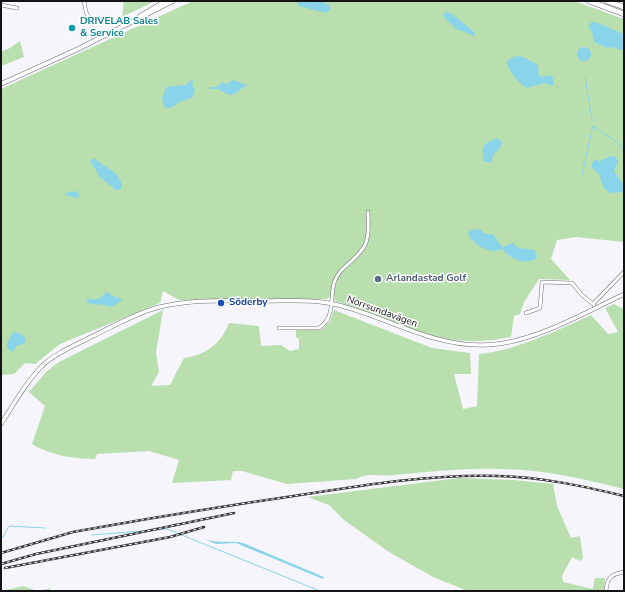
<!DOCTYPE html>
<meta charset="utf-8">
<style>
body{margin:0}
#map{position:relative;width:625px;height:592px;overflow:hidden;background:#f5f5fb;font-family:"Nunito Sans",sans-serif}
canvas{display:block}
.frame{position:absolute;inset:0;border:2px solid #131315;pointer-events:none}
</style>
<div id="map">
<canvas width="625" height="592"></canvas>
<div class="frame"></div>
</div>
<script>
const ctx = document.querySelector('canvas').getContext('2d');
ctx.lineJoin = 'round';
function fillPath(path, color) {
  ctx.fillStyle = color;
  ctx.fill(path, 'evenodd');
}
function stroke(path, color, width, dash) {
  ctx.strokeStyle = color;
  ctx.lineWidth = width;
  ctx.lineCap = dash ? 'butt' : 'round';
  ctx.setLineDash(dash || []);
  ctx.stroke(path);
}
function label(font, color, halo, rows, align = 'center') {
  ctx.font = font + ' "Nunito Sans",sans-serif';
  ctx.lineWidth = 3;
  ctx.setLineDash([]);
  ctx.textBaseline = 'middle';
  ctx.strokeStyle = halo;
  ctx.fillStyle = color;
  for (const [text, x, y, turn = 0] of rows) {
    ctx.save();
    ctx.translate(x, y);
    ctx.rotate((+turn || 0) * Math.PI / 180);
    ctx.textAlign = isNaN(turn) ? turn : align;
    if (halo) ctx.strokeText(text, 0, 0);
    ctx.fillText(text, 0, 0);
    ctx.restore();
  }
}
const green = new Path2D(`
 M124,1H155L122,17Z
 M193,1H574L624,19V242L576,237L557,240L551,259L570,280L539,279L524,302L520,314L514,316L511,337C474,345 440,341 405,327L404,325L335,301L334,298L330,297L327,299L179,300L163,291L160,303L60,344L35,364L25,363L14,374L1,375V89Z
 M20,41L24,57L1,66V52L10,48Z
 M614,304L624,309V489C584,479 542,469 501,469C465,468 429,472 394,475C381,477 368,472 356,479L287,484L242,471H233L231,480L172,483L179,460L149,451L97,454L95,459C75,459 49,455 32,444L45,406L29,392L46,372L59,362L163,310L156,352L159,372L151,386L170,385L184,358C206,355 221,344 229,323L259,326L261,346L281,345L290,351L299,349V339L296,337V329L321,330L330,321L334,310L432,348L470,353L471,374H454L463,409L477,406L479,354C515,351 558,330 591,315L608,334L618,332L605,308Z
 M459,478L514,480L553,484L557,506L571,538L580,536L583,558L580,561L572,557L562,576L563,582L593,589L595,578H605L604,591H468L433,577L389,552L344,520L329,505L308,497Z
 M23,586L38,591L51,588L49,591H1Z`);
const water = new Path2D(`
 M296,1H319L329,5L331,9L326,13L299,6Z
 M445,12H449L472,30L475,34L474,37L468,33L456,29L443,16Z
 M592,22C601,22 614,31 624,34V51L612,47L607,48L594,42L592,32L589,28V24Z
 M577 54a7 7 0 1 1 14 0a7 7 0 1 1-14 0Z
 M515,56L523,57L538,65L539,75L542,77L550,75L553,78L554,85L552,86L545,83L527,88C519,84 507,69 507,61Z
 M192,80L194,81L192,85L195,90L192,98L179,102L171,108H165L162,98L166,87L185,85Z
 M233,80L247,85C231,95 235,99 218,89H209V87H217L222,82L227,84Z
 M496,138L501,141C502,149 497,150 493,156C492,158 492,161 491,163L483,161C483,144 481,146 496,138Z
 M611,156L616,157L618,162L614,171L624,185V192L610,193L604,188L599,174L592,168V164L594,160L600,161Z
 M94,158C106,169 122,171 122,189L116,190L100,177L90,161Z
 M76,191L80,195L77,198L65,195V193Z
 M477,229L481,230L484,234H493L502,247L513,243L519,248L534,250L537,256L536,259C522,265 511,259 502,249C492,255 472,245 468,233L471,230Z
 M107,292L114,297L123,299L112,307L99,304L96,305L86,302L88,299H98Z
 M13,332C20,332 26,336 26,343L16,346L13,352L7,348V343Z
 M204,539C218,544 230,540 243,543L324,577L323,579L236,543L216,544Z`);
const stream = new Path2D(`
 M585,77L592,120
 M582,174L593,126L618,143L623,149
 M92,535L167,529L320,591
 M1,536L3,537L9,526L45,528`);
const minor = new Path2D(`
 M84,1L86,12L89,18L106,20
 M1,5L17,8
 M594,305L593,304L624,272
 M526,313L540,308L542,282L572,283L582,295L593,304
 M279,328H319C335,318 330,299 334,283C339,266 357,261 365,245C370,235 368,222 368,212
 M606,591C607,578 611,574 624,572`);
const tertiary = new Path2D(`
 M1,424C14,404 26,382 43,365C57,352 76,345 93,336C114,326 134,314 156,308C191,298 230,301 266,301C289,301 315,299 338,305C387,317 431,346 483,345C529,345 583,314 624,294`);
const secondary = new Path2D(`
 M140,16L166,1
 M1,84L78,49L173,1`);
const motorway = new Path2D(`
 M589,1L624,14
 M607,1L624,7`);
const rail = new Path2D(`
 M1,553L73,532L101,527C169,515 238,504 307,494C370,484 434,474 499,476C541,477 583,486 624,496
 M1,564L36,554L234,513
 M5,568L170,537L204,527`);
const markers = [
 [72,28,4,"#0f9aa8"],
 [378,279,4,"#5c6f8a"],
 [221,303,4,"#1a4fb4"]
];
const cultureNames = [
 ["DRIVELAB Sales",80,22],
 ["& Service",80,34]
];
const serviceNames = [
 ["Arlandastad Golf",386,279]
];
const transitNames = [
 ["Söderby",229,303]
];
const streetNames = [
 ["Norrsundavägen",382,312,20]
];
fillPath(green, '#b8dfad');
fillPath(water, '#8ad4ea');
stroke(stream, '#8ad4ea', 1);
stroke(minor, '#6c6b70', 4);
stroke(tertiary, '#6c6b70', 4.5);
stroke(secondary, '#6c6b70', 5);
stroke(motorway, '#6c6b70', 6);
stroke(minor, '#fff', 3);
stroke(tertiary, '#fff', 3.5);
stroke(secondary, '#fff', 4);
stroke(motorway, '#fff', 5);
stroke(rail, '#3a3a3d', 2.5);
stroke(rail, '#fff', 1, [3]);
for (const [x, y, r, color] of markers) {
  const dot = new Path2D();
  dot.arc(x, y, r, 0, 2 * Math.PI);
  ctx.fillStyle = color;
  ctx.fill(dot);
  stroke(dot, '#fff', 1.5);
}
label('bold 10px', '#0d838f', '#fff', cultureNames, 'left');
label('bold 10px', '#4e5e75', '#fff', serviceNames, 'left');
label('bold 10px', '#164399', '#fff', transitNames, 'left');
label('10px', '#131315', '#fff', streetNames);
</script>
